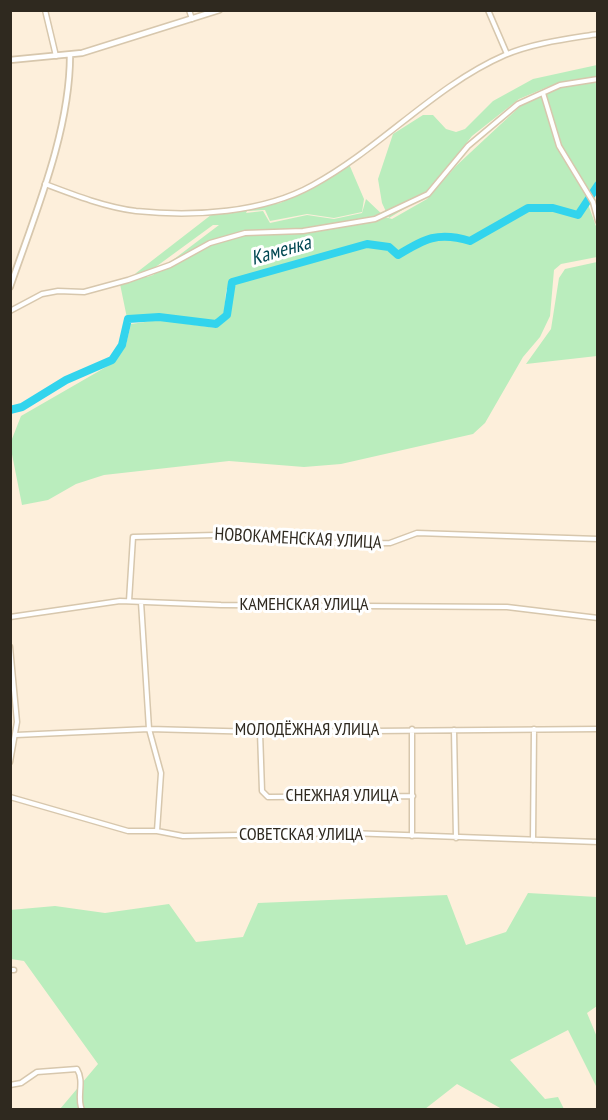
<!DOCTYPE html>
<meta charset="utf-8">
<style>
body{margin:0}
#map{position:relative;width:608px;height:1120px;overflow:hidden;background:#fdefdb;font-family:"PT Sans Narrow",sans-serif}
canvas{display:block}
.frame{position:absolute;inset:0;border:12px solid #2f291f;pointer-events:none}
</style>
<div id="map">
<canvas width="608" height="1120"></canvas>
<div class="frame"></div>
</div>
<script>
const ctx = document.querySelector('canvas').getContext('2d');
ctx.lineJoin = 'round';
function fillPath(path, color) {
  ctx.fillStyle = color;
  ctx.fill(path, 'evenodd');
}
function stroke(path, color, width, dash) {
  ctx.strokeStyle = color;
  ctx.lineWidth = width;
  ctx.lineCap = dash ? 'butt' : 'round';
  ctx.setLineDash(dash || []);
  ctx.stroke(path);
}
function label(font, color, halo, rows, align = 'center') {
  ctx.font = font + ' "PT Sans Narrow",sans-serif';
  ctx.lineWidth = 6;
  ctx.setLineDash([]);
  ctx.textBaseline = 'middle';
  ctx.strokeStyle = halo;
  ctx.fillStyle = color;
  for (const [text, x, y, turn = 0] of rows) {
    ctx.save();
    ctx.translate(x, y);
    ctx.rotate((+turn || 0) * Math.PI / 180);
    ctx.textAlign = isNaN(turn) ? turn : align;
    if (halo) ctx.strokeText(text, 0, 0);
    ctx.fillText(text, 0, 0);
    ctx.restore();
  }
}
const green = new Path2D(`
 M597,65V182L578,213L554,207L527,205L470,238C438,229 425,236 398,252L390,245L368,241L231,280L226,291L224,314L215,321L158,314L127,318L120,284L131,281L136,273L211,215L280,203L318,185L349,164L364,199L362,212L334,218L307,214L270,221L265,210L247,211L246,213L263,211L270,223L307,215L334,219L362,213L366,199L385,217L392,219L427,199L456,166L501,124L526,101L550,86L519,99L472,136L424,197L389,218L382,203L378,179L393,134L423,115H433L446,129L456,132L465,129L493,101L533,79ZM213,225H219L153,275L147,277L146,274Z
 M588,204L597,229V257L561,264L554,270L550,316L540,337L523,357L485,423L473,434L341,464L304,467L229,461L104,475L76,484L48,500L22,505L10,444L21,416L113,363L126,345L131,324L159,320L216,328L230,317L234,284L366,246L387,250L398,258C425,241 438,232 470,243L528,209L553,210L578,217Z
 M597,262V356L526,364L551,329L559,278L565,269Z
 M528,893L597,897V1006L587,1013L597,1037V1088L568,1030L510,1060L545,1099L558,1097L564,1109H502L457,1084L425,1109H60L98,1064L24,961L11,959L10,910L55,906L105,913L169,904L196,942L243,937L258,903L447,895L466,945L506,932Z`);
const river = new Path2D(`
 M10,410L22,407L66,380L112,360L122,345L128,319L159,317L216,324L227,315L232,282L367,244L389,247L398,255C424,239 438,231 470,241L528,208H553L578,215L598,185`);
const minor = new Path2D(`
 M45,10L56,56
 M189,10L192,19
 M488,10L507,54
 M543,93L559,146L593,202L598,221
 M45,184C74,195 105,207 136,211C193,217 263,213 313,185C381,148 434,86 505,55C533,43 567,39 598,34
 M10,311L42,294L58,291L84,292L128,280L170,265L210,243L245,233L303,231L375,219L428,194L468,146L518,104L560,85L598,79
 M129,601L133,537L258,534L344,544L390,543L417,533L598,539
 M141,602L149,729L161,773L157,831
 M10,617L120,601L221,605L507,607L598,618
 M10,647L17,722L10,762
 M412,729V836
 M454,730L456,838
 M260,732L262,791L268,797L413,796
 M16,735L149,729L260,732L598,729
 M10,797L128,831H157L183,836L349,833L598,842
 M533,840L534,729
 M10,970H14
 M10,1085L21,1083L37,1072L77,1069C85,1082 76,1097 82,1110`);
const tertiary = new Path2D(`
 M10,60L82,53L219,10
 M10,287C35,214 70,132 70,55`);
const streetNames = [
 ["НОВОКАМЕНСКАЯ УЛИЦА",298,539,3],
 ["КАМЕНСКАЯ УЛИЦА",304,605],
 ["МОЛОДЁЖНАЯ УЛИЦА",307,730],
 ["СНЕЖНАЯ УЛИЦА",342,796],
 ["СОВЕТСКАЯ УЛИЦА",301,835]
];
const waterNames = [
 ["Каменка",281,251,-16]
];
fillPath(green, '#baedbd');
stroke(river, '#32d4ed', 8);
stroke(minor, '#d7c7ad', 7);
stroke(tertiary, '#d7c7ad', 8);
stroke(minor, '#fff', 4);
stroke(tertiary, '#fff', 4.5);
label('18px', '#2f291f', '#fff', streetNames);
label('italic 20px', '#004752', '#fff', waterNames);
</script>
